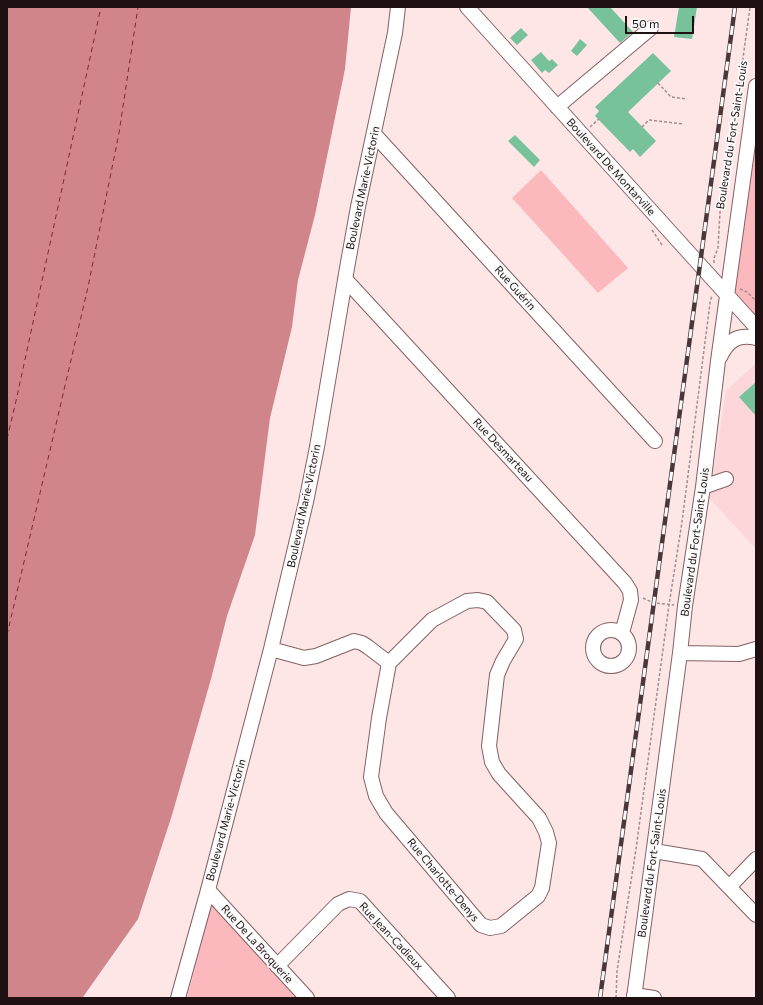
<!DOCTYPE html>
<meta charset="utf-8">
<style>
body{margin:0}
#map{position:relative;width:763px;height:1005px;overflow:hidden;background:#fee6e7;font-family:Commissioner,sans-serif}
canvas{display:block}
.frame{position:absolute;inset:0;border:8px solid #1f1112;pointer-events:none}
.scale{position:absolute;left:625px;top:16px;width:69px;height:18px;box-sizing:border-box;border:2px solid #1f1112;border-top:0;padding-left:5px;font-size:12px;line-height:14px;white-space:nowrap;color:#1f1112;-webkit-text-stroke:3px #fafafa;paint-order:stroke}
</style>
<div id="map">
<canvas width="763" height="1005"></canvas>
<div class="frame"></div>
<div class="scale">50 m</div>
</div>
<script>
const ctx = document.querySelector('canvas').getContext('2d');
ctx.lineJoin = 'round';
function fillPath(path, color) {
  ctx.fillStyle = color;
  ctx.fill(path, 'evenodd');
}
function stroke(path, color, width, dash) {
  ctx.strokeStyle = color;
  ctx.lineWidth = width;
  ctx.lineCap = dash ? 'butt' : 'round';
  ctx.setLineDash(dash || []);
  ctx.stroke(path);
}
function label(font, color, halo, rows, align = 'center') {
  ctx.font = font + ' Commissioner,sans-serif';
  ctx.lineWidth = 3.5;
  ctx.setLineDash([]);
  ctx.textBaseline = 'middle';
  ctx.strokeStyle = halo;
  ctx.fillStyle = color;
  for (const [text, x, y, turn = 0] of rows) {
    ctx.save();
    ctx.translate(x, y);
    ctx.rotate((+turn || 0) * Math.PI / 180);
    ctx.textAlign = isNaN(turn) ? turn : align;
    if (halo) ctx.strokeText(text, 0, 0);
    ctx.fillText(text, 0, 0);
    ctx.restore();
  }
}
const built = new Path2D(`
 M756,363V549L709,498L726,391Z`);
const green = new Path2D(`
 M756,142V317L733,290Z
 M541,170L628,268L598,293L512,198Z
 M212,902L300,998H187Z`);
const water = new Path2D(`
 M7,7H351L345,69L315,215L298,280L292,327L270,418L255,535L227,616L211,679L172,815L138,919L83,997V998H7Z`);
const ferry = new Path2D(`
 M7,439L16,401L64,179L101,7
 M7,635L88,287L119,133L138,7`);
const building = new Path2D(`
 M587,7H610L633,32L620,43Z
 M679,7H697L692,39L674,37Z
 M521,28L528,35L517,45L510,38Z
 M580,39L587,45L577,56L571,51Z
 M541,52L549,61L552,59L558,65L549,73L545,70L542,73L531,60Z
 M653,53L671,71L628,112L656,141L640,157L633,149L630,152L595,116L599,111L595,107Z
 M515,135L540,160L534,167L508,141Z
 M756,382V416L739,397Z`);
const path = new Path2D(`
 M658,83L671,97L687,99
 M590,127L599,119
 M642,127L649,120L683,124
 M652,230L662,245
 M714,263V258L718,248L720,212L727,175L750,7
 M740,289L747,292L756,301
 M643,598L654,603L674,605
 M616,998L617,971L636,849L669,605L682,522L710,303L712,295`);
const minor = new Path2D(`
 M467,7C563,114 660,220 756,327
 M557,107L651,28
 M374,134L655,441
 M345,279L625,583L630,591L631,600L622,633
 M720,357C728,340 738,334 756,338
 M703,487L726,479
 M478,600L487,602L514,630L516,639L503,661L497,675L489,746L492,762L499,774L539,818L546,832L549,843L542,888L538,896L501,926L490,928L481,925L386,813L376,796L371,777L379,718L389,663L432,620L467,601Z
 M593 648a18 18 0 1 1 36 0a18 18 0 1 1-36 0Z
 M271,649L304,658L316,656L354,641L362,643L368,647L389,663
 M680,653L739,654L756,649
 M654,851L702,859L756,915
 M729,887L756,859
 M208,890L307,998
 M277,966L338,904L349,899L360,901L448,998
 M634,995L654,998
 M178,998L208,890L271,649L306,502L317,447L347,268L358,207L395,33L398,7
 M634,998L680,653L685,606L703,487L718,361L756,86`);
const rail = new Path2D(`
 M600,998L735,7`);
const streetNames = [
 ["Boulevard du Fort-Saint-Louis",732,135,-81],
 ["Boulevard De Montarville",611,167,48],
 ["Boulevard Marie-Victorin",363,188,-78],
 ["Rue Guérin",515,288,48],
 ["Rue Desmarteau",503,450,47],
 ["Boulevard Marie-Victorin",304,506,-78],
 ["Boulevard du Fort-Saint-Louis",695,542,-82],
 ["Boulevard Marie-Victorin",226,820,-75],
 ["Boulevard du Fort-Saint-Louis",652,863,-82],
 ["Rue Charlotte-Denys",443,880,50],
 ["Rue Jean-Cadieux",391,936,47],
 ["Rue De La Broquerie",257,944,48]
];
fillPath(built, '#fdd6d9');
fillPath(green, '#fcb9bd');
fillPath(water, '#d0858b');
stroke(ferry, '#802636', 1, [5, 4]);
fillPath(building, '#77c19b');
stroke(minor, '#836163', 16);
stroke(path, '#a18d8e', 1.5, [3, 2]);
stroke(minor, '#fff', 14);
stroke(rail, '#483839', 4.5);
stroke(rail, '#fafafa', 3, [9]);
label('11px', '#1f1112', '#fafafa', streetNames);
</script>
